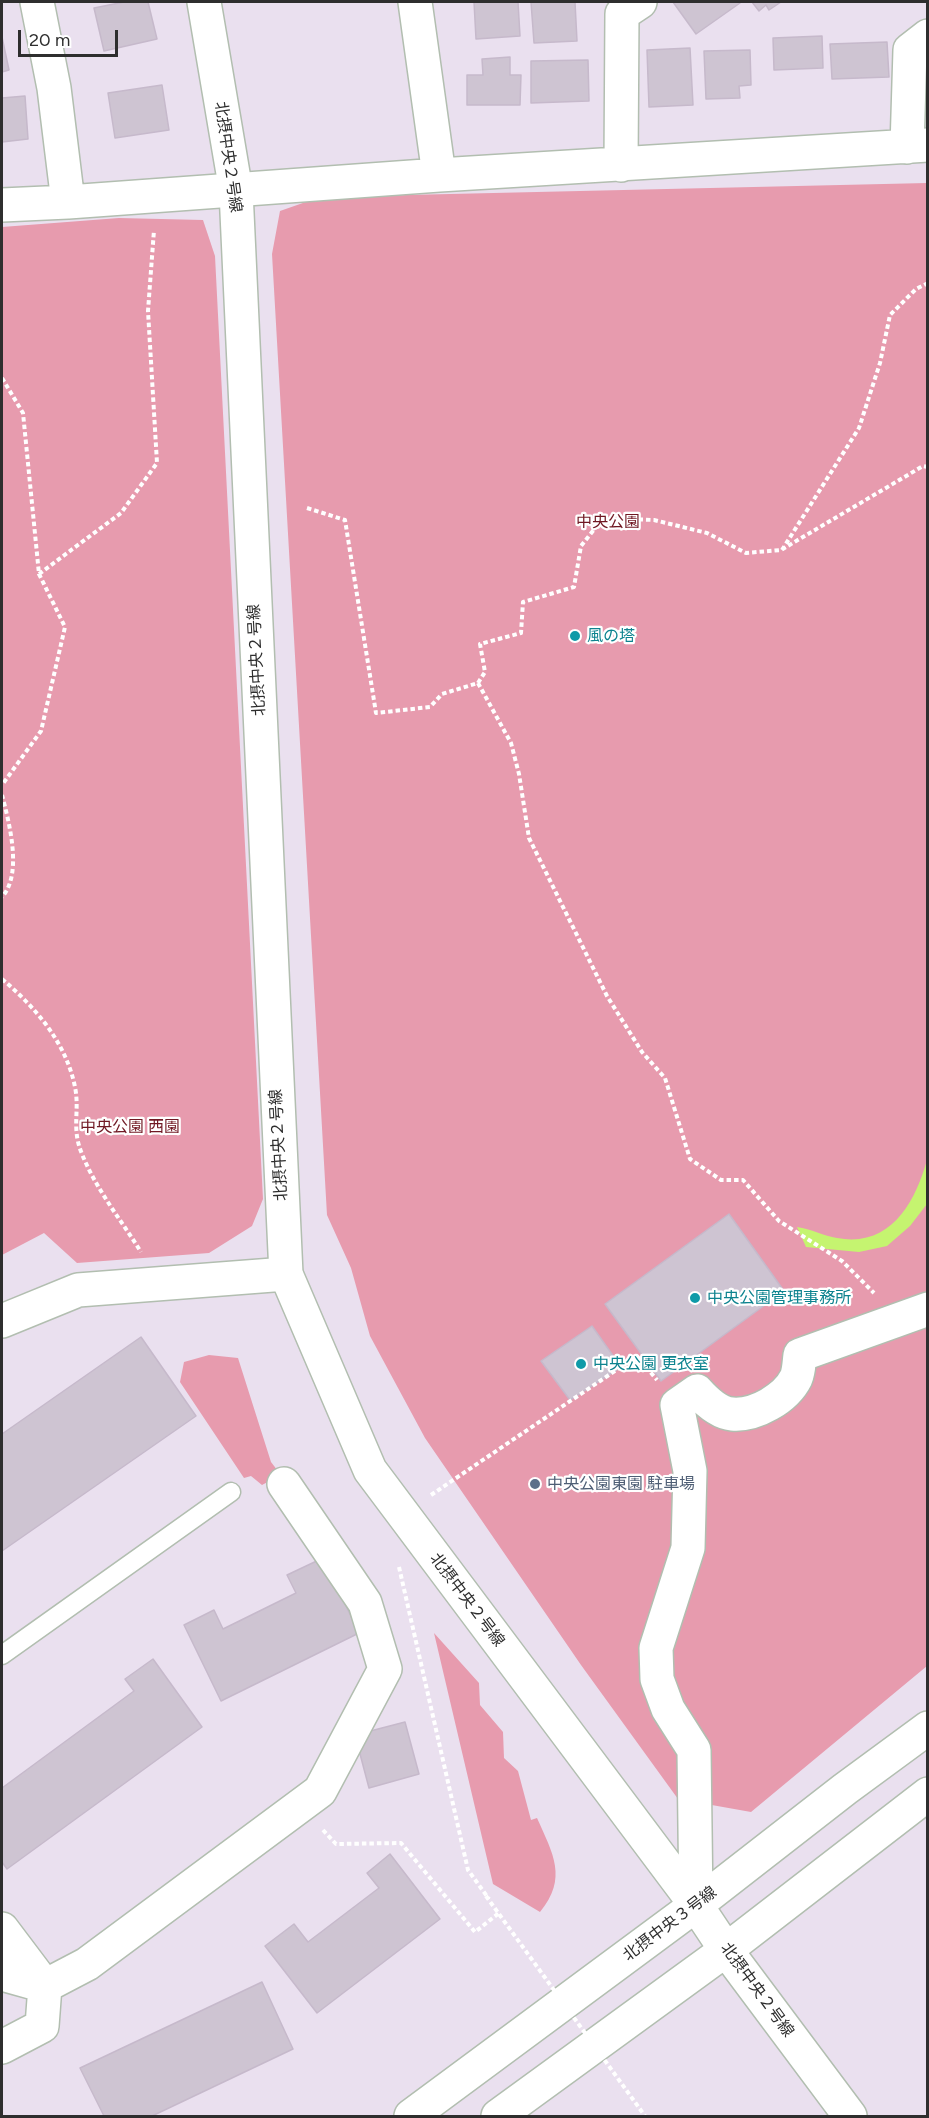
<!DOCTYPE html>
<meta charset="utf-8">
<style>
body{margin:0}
#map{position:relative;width:929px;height:2118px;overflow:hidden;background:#eae0ef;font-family:Figtree,sans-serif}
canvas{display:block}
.frame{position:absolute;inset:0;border:3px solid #2e2e2e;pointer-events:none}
.scale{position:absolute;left:18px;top:30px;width:100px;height:27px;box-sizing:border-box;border:3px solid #2e2e2e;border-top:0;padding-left:8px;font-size:18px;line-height:21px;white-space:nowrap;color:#2e2e2e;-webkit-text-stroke:4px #fff;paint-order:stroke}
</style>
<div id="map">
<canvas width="929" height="2118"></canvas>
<div class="frame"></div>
<div class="scale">20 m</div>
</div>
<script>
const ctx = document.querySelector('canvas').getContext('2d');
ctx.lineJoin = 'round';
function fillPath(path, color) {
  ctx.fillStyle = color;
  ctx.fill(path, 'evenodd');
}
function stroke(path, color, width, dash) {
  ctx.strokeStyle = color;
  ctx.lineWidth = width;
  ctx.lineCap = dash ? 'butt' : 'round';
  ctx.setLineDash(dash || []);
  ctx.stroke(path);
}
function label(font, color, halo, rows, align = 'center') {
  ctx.font = font + ' Figtree,"Noto Sans JP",sans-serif';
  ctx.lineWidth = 4.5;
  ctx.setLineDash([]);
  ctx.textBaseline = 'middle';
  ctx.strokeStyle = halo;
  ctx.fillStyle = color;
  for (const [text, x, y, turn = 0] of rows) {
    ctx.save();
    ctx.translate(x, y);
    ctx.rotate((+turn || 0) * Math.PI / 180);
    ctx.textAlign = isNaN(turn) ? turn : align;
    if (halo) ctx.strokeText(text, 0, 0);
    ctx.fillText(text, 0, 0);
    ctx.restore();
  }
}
const green = new Path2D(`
 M927,183V1666L751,1812L678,1799L581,1665L425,1438L370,1336L351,1268L327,1215L272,254L280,211L320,197Z
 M119,218L203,220L215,256L263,1199L252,1226L209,1253L77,1263L44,1233L2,1255V227Z
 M209,1355L238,1358L271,1462L281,1475L262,1485L251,1476L244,1478L180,1382L184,1362Z
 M434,1633L479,1683L480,1705L503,1732L504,1758L518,1771L531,1820L537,1818C553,1854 568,1878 540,1912L493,1884Z`);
const water = new Path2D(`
 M927,1160V1204L910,1226L887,1246L859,1252L806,1247L797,1227C811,1229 824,1236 837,1238C890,1248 915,1203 927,1160Z`);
const building = new Path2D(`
 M124,2H148L157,39L104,51L94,8Z
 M474,2H518L520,36L476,39Z
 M531,2H575L577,41L534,43Z
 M673,2H739L740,3L696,34Z
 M752,2H781L769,10L766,5L759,11Z
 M822,36L823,68L774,70L773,38Z
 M2,37L9,70L2,72Z
 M887,42L889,77L832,79L830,44Z
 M690,48L693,105L649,107L647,50Z
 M750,50L751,85L739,86L740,98L706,99L704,51Z
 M510,57V75H521L520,105H467V75H483L482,59Z
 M588,60L589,101L531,103V61Z
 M162,85L169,130L115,138L108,93Z
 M25,96L28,139L2,142V98Z
 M729,1214L784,1291L661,1381L605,1304Z
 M592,1326L621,1367L570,1400L541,1361Z
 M141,1337L196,1416L2,1551V1434Z
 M323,1558L359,1633L221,1701L184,1625L214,1610L223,1629L296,1593L287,1575Z
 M153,1659L202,1727L7,1869L2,1862V1788L134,1691L125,1679Z
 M405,1722L419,1774L369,1788L355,1735Z
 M390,1854L440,1919L317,2013L265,1946L294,1924L308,1942L379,1888L367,1873Z
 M262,1982L293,2049L152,2116H104L80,2068Z`);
const path = new Path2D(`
 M2,378L23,413L39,574L65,627L41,731L2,785
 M307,508L345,520L376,713L430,707L442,694L478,683L485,672L480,644L521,633L523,602L574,587L581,546L596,527L626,519L654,520L707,533L746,553L781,550L923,466L928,467
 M782,550L859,428L880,363L890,315L916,289L928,283
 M39,574L121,513L157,463L148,311L154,230
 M478,683L511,743L519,774L529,838L607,996L642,1052L665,1078L690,1159L721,1180H743L779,1221L842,1261L874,1293
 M2,795C9,822 23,874 2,897
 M2,979C35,1007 66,1042 75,1087C80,1112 71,1128 82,1154C96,1189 121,1220 141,1252
 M431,1495L637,1356L657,1380
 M399,1567L468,1870L489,1899
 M323,1830L336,1844L401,1843L475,1932L499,1913`);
const lane = new Path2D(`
 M2,1655L231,1492`);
const street = new Path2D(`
 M37,2L54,88L68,202L439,175L928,145
 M415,2L439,175
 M907,147L910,50L928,36
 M621,165L622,14L640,2
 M2,205L68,202
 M2,1321L78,1290L286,1274
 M696,1905L694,1750L668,1709L657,1679L656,1648L688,1548L690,1471L677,1405L697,1391C706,1401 719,1413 732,1414C756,1416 786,1398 796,1378C799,1371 799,1362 800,1355L928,1309
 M2,1929L45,1986L42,2026L2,2047
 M2,1974L45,1986L87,1964L320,1791L385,1669L365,1603L284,1484`);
const secondary = new Path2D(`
 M204,2L236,191L286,1274L370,1470L696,1905L726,1950L850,2116
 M411,2116L696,1905L845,1789L928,1728
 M498,2116L726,1950L928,1794`);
const pathBridge = new Path2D(`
 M486,1896L645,2116`);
const markers = [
 [575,636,6,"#0f9aa8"],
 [695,1298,6,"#0f9aa8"],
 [581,1364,6,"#0f9aa8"],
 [535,1484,6,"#5c6f8a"]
];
const streetNames = [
 ["北摂中央２号線",228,157,82],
 ["北摂中央２号線",257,660,-93],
 ["北摂中央２号線",279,1145,-93],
 ["北摂中央２号線",467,1600,53],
 ["北摂中央３号線",670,1924,-37],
 ["北摂中央２号線",757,1990,54]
];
const parkNames = [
 ["中央公園",608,522],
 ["中央公園 西園",130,1127]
];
const cultureNames = [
 ["風の塔",587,636],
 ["中央公園管理事務所",707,1298],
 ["中央公園 更衣室",593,1364]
];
const serviceNames = [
 ["中央公園東園 駐車場",547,1484]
];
fillPath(green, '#e79bae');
fillPath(water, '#c5f470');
fillPath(building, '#cec4d2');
stroke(building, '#c6b9cb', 1.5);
stroke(lane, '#b2beb0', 21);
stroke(street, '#b2beb0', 36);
stroke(secondary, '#b2beb0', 36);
stroke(path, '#fff', 4, [4.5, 3]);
stroke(lane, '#fff', 18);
stroke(street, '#fff', 33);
stroke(secondary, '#fff', 33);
stroke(pathBridge, '#fff', 4, [4.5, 3]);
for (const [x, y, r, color] of markers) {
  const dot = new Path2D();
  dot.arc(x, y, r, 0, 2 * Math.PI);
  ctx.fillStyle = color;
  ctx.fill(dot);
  stroke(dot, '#fff', 2);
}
label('16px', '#2e2e2e', '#fff', streetNames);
label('16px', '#701823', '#fff', parkNames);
label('16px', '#0d838f', '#fff', cultureNames, 'left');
label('16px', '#4e5e75', '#fff', serviceNames, 'left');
</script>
